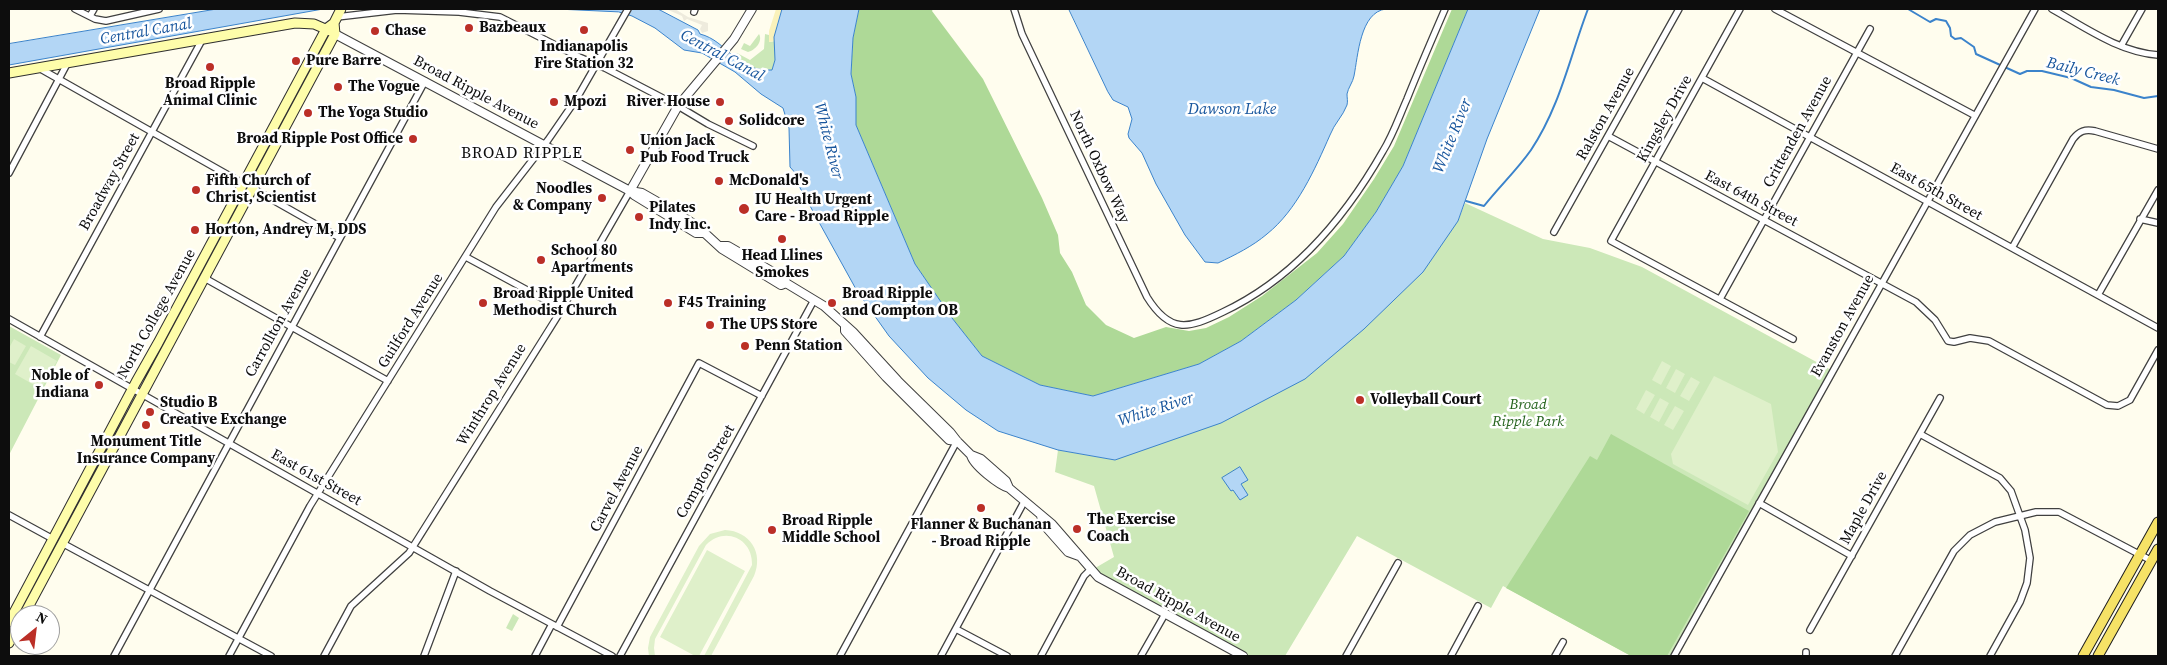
<!DOCTYPE html>
<style>
body{margin:0}
#map{position:relative;width:2167px;height:665px;overflow:hidden;background:#fffdee;font-family:"Source Serif 4",serif}
canvas{display:block}
.frame{position:absolute;inset:0;border:10px solid #0d0d0d;pointer-events:none}
.north{position:absolute;left:10px;top:605px;width:50px;height:50px;box-sizing:border-box;background:#fff;border:1px solid #9e9e9e;border-radius:50%;rotate:29deg;font-size:14px;font-weight:700;line-height:20px;text-align:center;color:#0d0d0d}
.north::after{content:'';display:block;margin:auto;width:18px;height:22px;background:#bb2f27;clip-path:polygon(50% 0,100% 100%,50% 72%,0 100%)}
</style>
<div id="map">
<canvas width="2167" height="665"></canvas>
<div class="frame"></div>
<div class="north">N</div>
</div>
<script>
const ctx = document.querySelector('canvas').getContext('2d');
ctx.lineJoin = 'round';
function fillPath(path, color) {
  ctx.fillStyle = color;
  ctx.fill(path, 'evenodd');
}
function stroke(path, color, width, dash) {
  ctx.strokeStyle = color;
  ctx.lineWidth = width;
  ctx.lineCap = dash ? 'butt' : 'round';
  ctx.setLineDash(dash || []);
  ctx.stroke(path);
}
function label(font, color, halo, rows, align = 'center') {
  ctx.font = font + ' "Source Serif 4",serif';
  ctx.lineWidth = 5;
  ctx.setLineDash([]);
  ctx.textBaseline = 'middle';
  ctx.strokeStyle = halo;
  ctx.fillStyle = color;
  for (const [text, x, y, turn = 0] of rows) {
    ctx.save();
    ctx.translate(x, y);
    ctx.rotate((+turn || 0) * Math.PI / 180);
    ctx.textAlign = isNaN(turn) ? turn : align;
    if (halo) ctx.strokeText(text, 0, 0);
    ctx.fillText(text, 0, 0);
    ctx.restore();
  }
}
const green = new Path2D(`
 M759,34C763,41 756,50 748,52L741,49L744,43L750,46Z
 M765,34L769,35V42L775,41V60L772,70L749,67L733,57L737,53L750,60L764,49Z
 M1465,203L1543,239L1590,248L1642,267L1833,371L1674,656H1631L1503,586L1491,608L1357,536L1285,656H1243L1090,571L1114,557L1094,486L1055,472L1058,450L1115,460L1458,221Z
 M9,326L61,355L9,455Z
 M513,614L519,618L512,631L506,628Z`);
const forest = new Path2D(`
 M859,9H933L932,11L983,79L1042,198L1058,235L1060,253L1072,272L1086,305L1106,325L1134,338L1166,327L1189,331L1206,328L1229,317L1262,296L1317,253L1343,224L1374,179L1394,146L1452,9H1468L1403,166L1376,212L1344,256L1296,300L1241,341L1199,364L1093,396L1040,385L982,356L952,318L915,264L856,125V97L851,74L853,38Z
 M1611,434L1749,511L1667,656H1631L1506,588L1590,456L1597,460Z`);
const sand = new Path2D(`
 M776,9H782L777,25L775,41L769,42V31Z`);
const pitch = new Path2D(`
 M14,339L26,346L15,365L9,362V348Z
 M31,346L57,361L41,389L15,374Z
 M1662,361L1671,366L1661,385L1652,380Z
 M1676,369L1685,374L1675,393L1666,388Z
 M1714,376L1771,404L1778,452L1748,505L1673,464L1671,454Z
 M1691,377L1700,382L1689,401L1680,396Z
 M1646,390L1655,395L1644,414L1636,409Z
 M1359,392L1367,405L1361,408L1354,396Z
 M1660,398L1669,403L1659,422L1650,417Z
 M1675,406L1684,411L1673,430L1664,425Z
 M725,530C750,531 764,553 754,576L711,656H704L752,565C753,538 724,526 706,545L655,639L654,648L655,656H649L648,648L650,637L699,546L710,534Z
 M707,550L745,571L699,656H695L660,637Z`);
const plaza = new Path2D(`
 M666,9H675L688,17L708,23V31L702,33L700,29L702,25L687,19L684,21L682,16Z`);
const water = new Path2D(`
 M217,9H323L9,65V44Z
 M557,9H658L698,30L700,34C728,41 735,72 772,70L775,60L774,37L782,9H859L853,38L851,74L856,97V125L915,264L952,318L982,356L1040,385L1093,396L1199,364L1241,341L1296,300L1344,256L1376,212L1403,166L1468,9H1540L1487,139L1458,221L1423,272L1364,329L1305,379L1221,423L1115,460L1058,450L998,431L966,410L928,378L889,336L857,291L799,186L798,176L790,167L789,128L783,108L761,94L735,72L702,53L684,50L655,28L632,16L619,12Z
 M1069,9H1386C1360,12 1358,56 1354,76C1353,82 1348,88 1347,94C1347,98 1348,101 1347,105C1343,116 1334,124 1330,135C1315,169 1297,210 1267,234C1253,246 1235,255 1218,263L1205,262L1185,235L1156,184L1142,153L1129,138L1128,134L1132,119L1128,107L1113,100L1108,92Z
 M1240,467L1248,480L1241,484L1248,495L1240,500L1233,490L1231,491L1222,478Z`);
const stream = new Path2D(`
 M1908,9L1930,22L1936,19L1946,21L1950,28L1951,36L1955,39L1961,38L1974,47L1976,54L2020,74L2027,71H2042L2071,78L2091,87L2114,90L2144,98L2158,96
 M1466,201L1484,206C1499,187 1517,170 1531,150C1560,107 1570,56 1588,9`);
const minor = new Path2D(`
 M75,9L95,19L106,21L159,9
 M1014,9L1022,34L1147,297C1170,334 1188,329 1223,312C1293,279 1345,218 1383,151C1393,135 1399,117 1407,99C1419,69 1432,39 1445,9
 M1740,9L1611,241L1793,339
 M1775,9L1974,115
 M2052,9C2086,28 2119,52 2158,55
 M694,12L695,9
 M90,16L94,9
 M337,17L397,10L459,12L500,17L579,57L605,68L678,106L708,124L753,146
 M2121,46L2142,9
 M39,68L244,184
 M1702,78L2158,328
 M1608,136L1916,302L1935,320L1948,341L1954,342L1970,338L1989,341L2107,405L2118,406L2130,400L2158,350
 M9,173L68,62
 M254,184L257,191L340,238
 M2140,219L2158,223
 M1554,232L1679,9
 M2012,248L2073,139C2079,131 2085,129 2095,131L2158,149
 M466,257L562,309
 M206,274L208,280L388,381
 M2098,295L2158,190
 M1720,299L1870,29
 M9,319L490,591L612,656
 M40,337L202,40
 M1920,434L2000,478L2011,491L2025,530L2030,558L2027,583L2020,602L1990,656
 M1759,503L1852,556
 M9,515L53,539
 M62,543L271,656
 M557,627L699,363L762,396
 M956,629L1007,656
 M1810,630L1940,398
 M114,656L425,81
 M229,656L310,506L496,207L548,140L577,98L628,9
 M324,656L351,606L409,553L562,309L630,191
 M424,656L456,571
 M535,656L552,624
 M620,656L814,300
 M840,656L957,441
 M941,656L1024,502
 M1041,656L1084,576L1091,569
 M1141,656L1165,614
 M1346,656L1398,563
 M1451,656L1478,606
 M1555,656L1563,642
 M1674,656L2035,9
 M1806,656V652
 M1895,656L1954,551L1970,535L1995,522L2036,512H2059L2152,561`);
const tertiary = new Path2D(`
 M335,34L630,191L634,195L696,233H703
 M630,191L678,106L734,39L752,9
 M630,191L642,193L670,209L697,226L722,249L781,285L786,283
 M720,246H728L785,279L786,283L824,306L853,332L898,381L950,432L957,441L971,455L981,459L1006,481L1009,488
 M845,325V331L886,377L949,440L957,441
 M971,455C973,465 999,485 1009,488L1052,524L1098,577L1243,656
 M1041,516L1045,526L1068,552L1079,556`);
const secondary = new Path2D(`
 M9,73L295,23L314,24L330,31
 M24,615L335,34L334,23
 M9,622L136,382L158,343L326,29L334,23L341,9
 M9,643L20,622`);
const primary = new Path2D(`
 M2083,656L2158,522
 M2098,656L2158,549`);
const markers = [
 [469,28,5,"#bb2f27"],
 [584,30,5,"#bb2f27"],
 [375,31,5,"#bb2f27"],
 [296,61,5,"#bb2f27"],
 [210,67,5,"#bb2f27"],
 [338,87,5,"#bb2f27"],
 [554,102,5,"#bb2f27"],
 [720,102,5,"#bb2f27"],
 [308,113,5,"#bb2f27"],
 [729,121,5,"#bb2f27"],
 [413,139,5,"#bb2f27"],
 [630,150,5,"#bb2f27"],
 [719,181,5,"#bb2f27"],
 [196,190,5,"#bb2f27"],
 [602,198,5,"#bb2f27"],
 [744,209,6,"#bb2f27"],
 [639,217,5,"#bb2f27"],
 [195,230,5,"#bb2f27"],
 [782,239,5,"#bb2f27"],
 [541,260,5,"#bb2f27"],
 [483,303,5,"#bb2f27"],
 [668,303,5,"#bb2f27"],
 [832,303,5,"#bb2f27"],
 [710,325,5,"#bb2f27"],
 [745,346,5,"#bb2f27"],
 [99,385,5,"#bb2f27"],
 [1360,400,5,"#bb2f27"],
 [150,412,5,"#bb2f27"],
 [146,425,5,"#bb2f27"],
 [981,508,5,"#bb2f27"],
 [1077,529,5,"#bb2f27"],
 [772,530,5,"#bb2f27"]
];
const poiNames = [
 ["Bazbeaux",479,28],
 ["Chase",385,31],
 ["Indianapolis",584,47,"center"],
 ["Fire Station 32",584,64,"center"],
 ["Pure Barre",306,61],
 ["Broad Ripple",210,84,"center"],
 ["Animal Clinic",210,101,"center"],
 ["The Vogue",348,87],
 ["Mpozi",564,102],
 ["River House",710,102,"right"],
 ["The Yoga Studio",318,113],
 ["Solidcore",739,121],
 ["Broad Ripple Post Office",403,139,"right"],
 ["Union Jack",640,141],
 ["Pub Food Truck",640,158],
 ["Fifth Church of",206,181],
 ["Christ, Scientist",206,198],
 ["McDonald's",729,181],
 ["Noodles",592,189,"right"],
 ["& Company",592,206,"right"],
 ["IU Health Urgent",755,200],
 ["Care - Broad Ripple",755,217],
 ["Pilates",649,208],
 ["Indy Inc.",649,225],
 ["Horton, Andrey M, DDS",205,230],
 ["School 80",551,251],
 ["Apartments",551,268],
 ["Head Llines",782,256,"center"],
 ["Smokes",782,273,"center"],
 ["Broad Ripple United",493,294],
 ["Methodist Church",493,311],
 ["Broad Ripple",842,294],
 ["and Compton OB",842,311],
 ["F45 Training",678,303],
 ["The UPS Store",720,325],
 ["Penn Station",755,346],
 ["Noble of",89,376,"right"],
 ["Indiana",89,393,"right"],
 ["Volleyball Court",1370,400],
 ["Studio B",160,403],
 ["Creative Exchange",160,420],
 ["Monument Title",146,442,"center"],
 ["Insurance Company",146,459,"center"],
 ["The Exercise",1087,520],
 ["Coach",1087,537],
 ["Broad Ripple",782,521],
 ["Middle School",782,538],
 ["Flanner & Buchanan",981,525,"center"],
 ["- Broad Ripple",981,542,"center"]
];
const streetNames = [
 ["Broad Ripple Avenue",476,93,28],
 ["Ralston Avenue",1606,114,-61],
 ["Kingsley Drive",1665,119,-61],
 ["Crittenden Avenue",1798,132,-61],
 ["North Oxbow Way",1099,167,65],
 ["Broadway Street",110,182,-61],
 ["East 65th Street",1936,192,29],
 ["East 64th Street",1751,199,28],
 ["North College Avenue",157,314,-61],
 ["Guilford Avenue",411,321,-58],
 ["Carrollton Avenue",279,323,-61],
 ["Evanston Avenue",1843,326,-61],
 ["Winthrop Avenue",492,395,-58],
 ["Compton Street",706,472,-61],
 ["East 61st Street",316,478,29],
 ["Carvel Avenue",617,489,-62],
 ["Maple Drive",1864,508,-61],
 ["Broad Ripple Avenue",1178,605,29]
];
const parkNames = [
 ["Broad",1528,405],
 ["Ripple Park",1528,422]
];
const waterNames = [
 ["Central Canal",146,32,-10],
 ["Central Canal",722,56,28],
 ["Baily Creek",2083,72,14],
 ["Dawson Lake",1232,110],
 ["White River",1453,136,-68],
 ["White River",828,141,76],
 ["White River",1156,410,-18]
];
const neighbourhoodNames = [
 ["BROAD RIPPLE",522,154]
];
fillPath(green, '#cce8b8');
fillPath(forest, '#aed997');
fillPath(sand, '#faf2bb');
fillPath(pitch, '#dff0ca');
fillPath(plaza, '#eeebdd');
fillPath(water, '#b3d6f5');
stroke(water, '#3b83cb', 1);
stroke(stream, '#3b83cb', 2);
stroke(minor, '#404040', 8);
stroke(tertiary, '#404040', 10);
stroke(secondary, '#2f2f2f', 11);
stroke(primary, '#1e1e1e', 11);
stroke(minor, '#fff', 5.5);
stroke(tertiary, '#fff', 8);
stroke(secondary, '#fefdaa', 9);
stroke(primary, '#f6e266', 9);
for (const [x, y, r, color] of markers) {
  const dot = new Path2D();
  dot.arc(x, y, r, 0, 2 * Math.PI);
  ctx.fillStyle = color;
  ctx.fill(dot);
  stroke(dot, '#fff', 2);
}
label('bold 15px', '#0d0d0d', '#fff', poiNames, 'left');
label('15px', '#0d0d0d', '#fff', streetNames);
label('italic 15px', '#26641e', '#fff', parkNames);
label('italic 16px', '#18569d', '#fff', waterNames);
ctx.letterSpacing = '1px';
label('16px', '#0d0d0d', '#fff', neighbourhoodNames);
ctx.letterSpacing = '0px';
</script>
